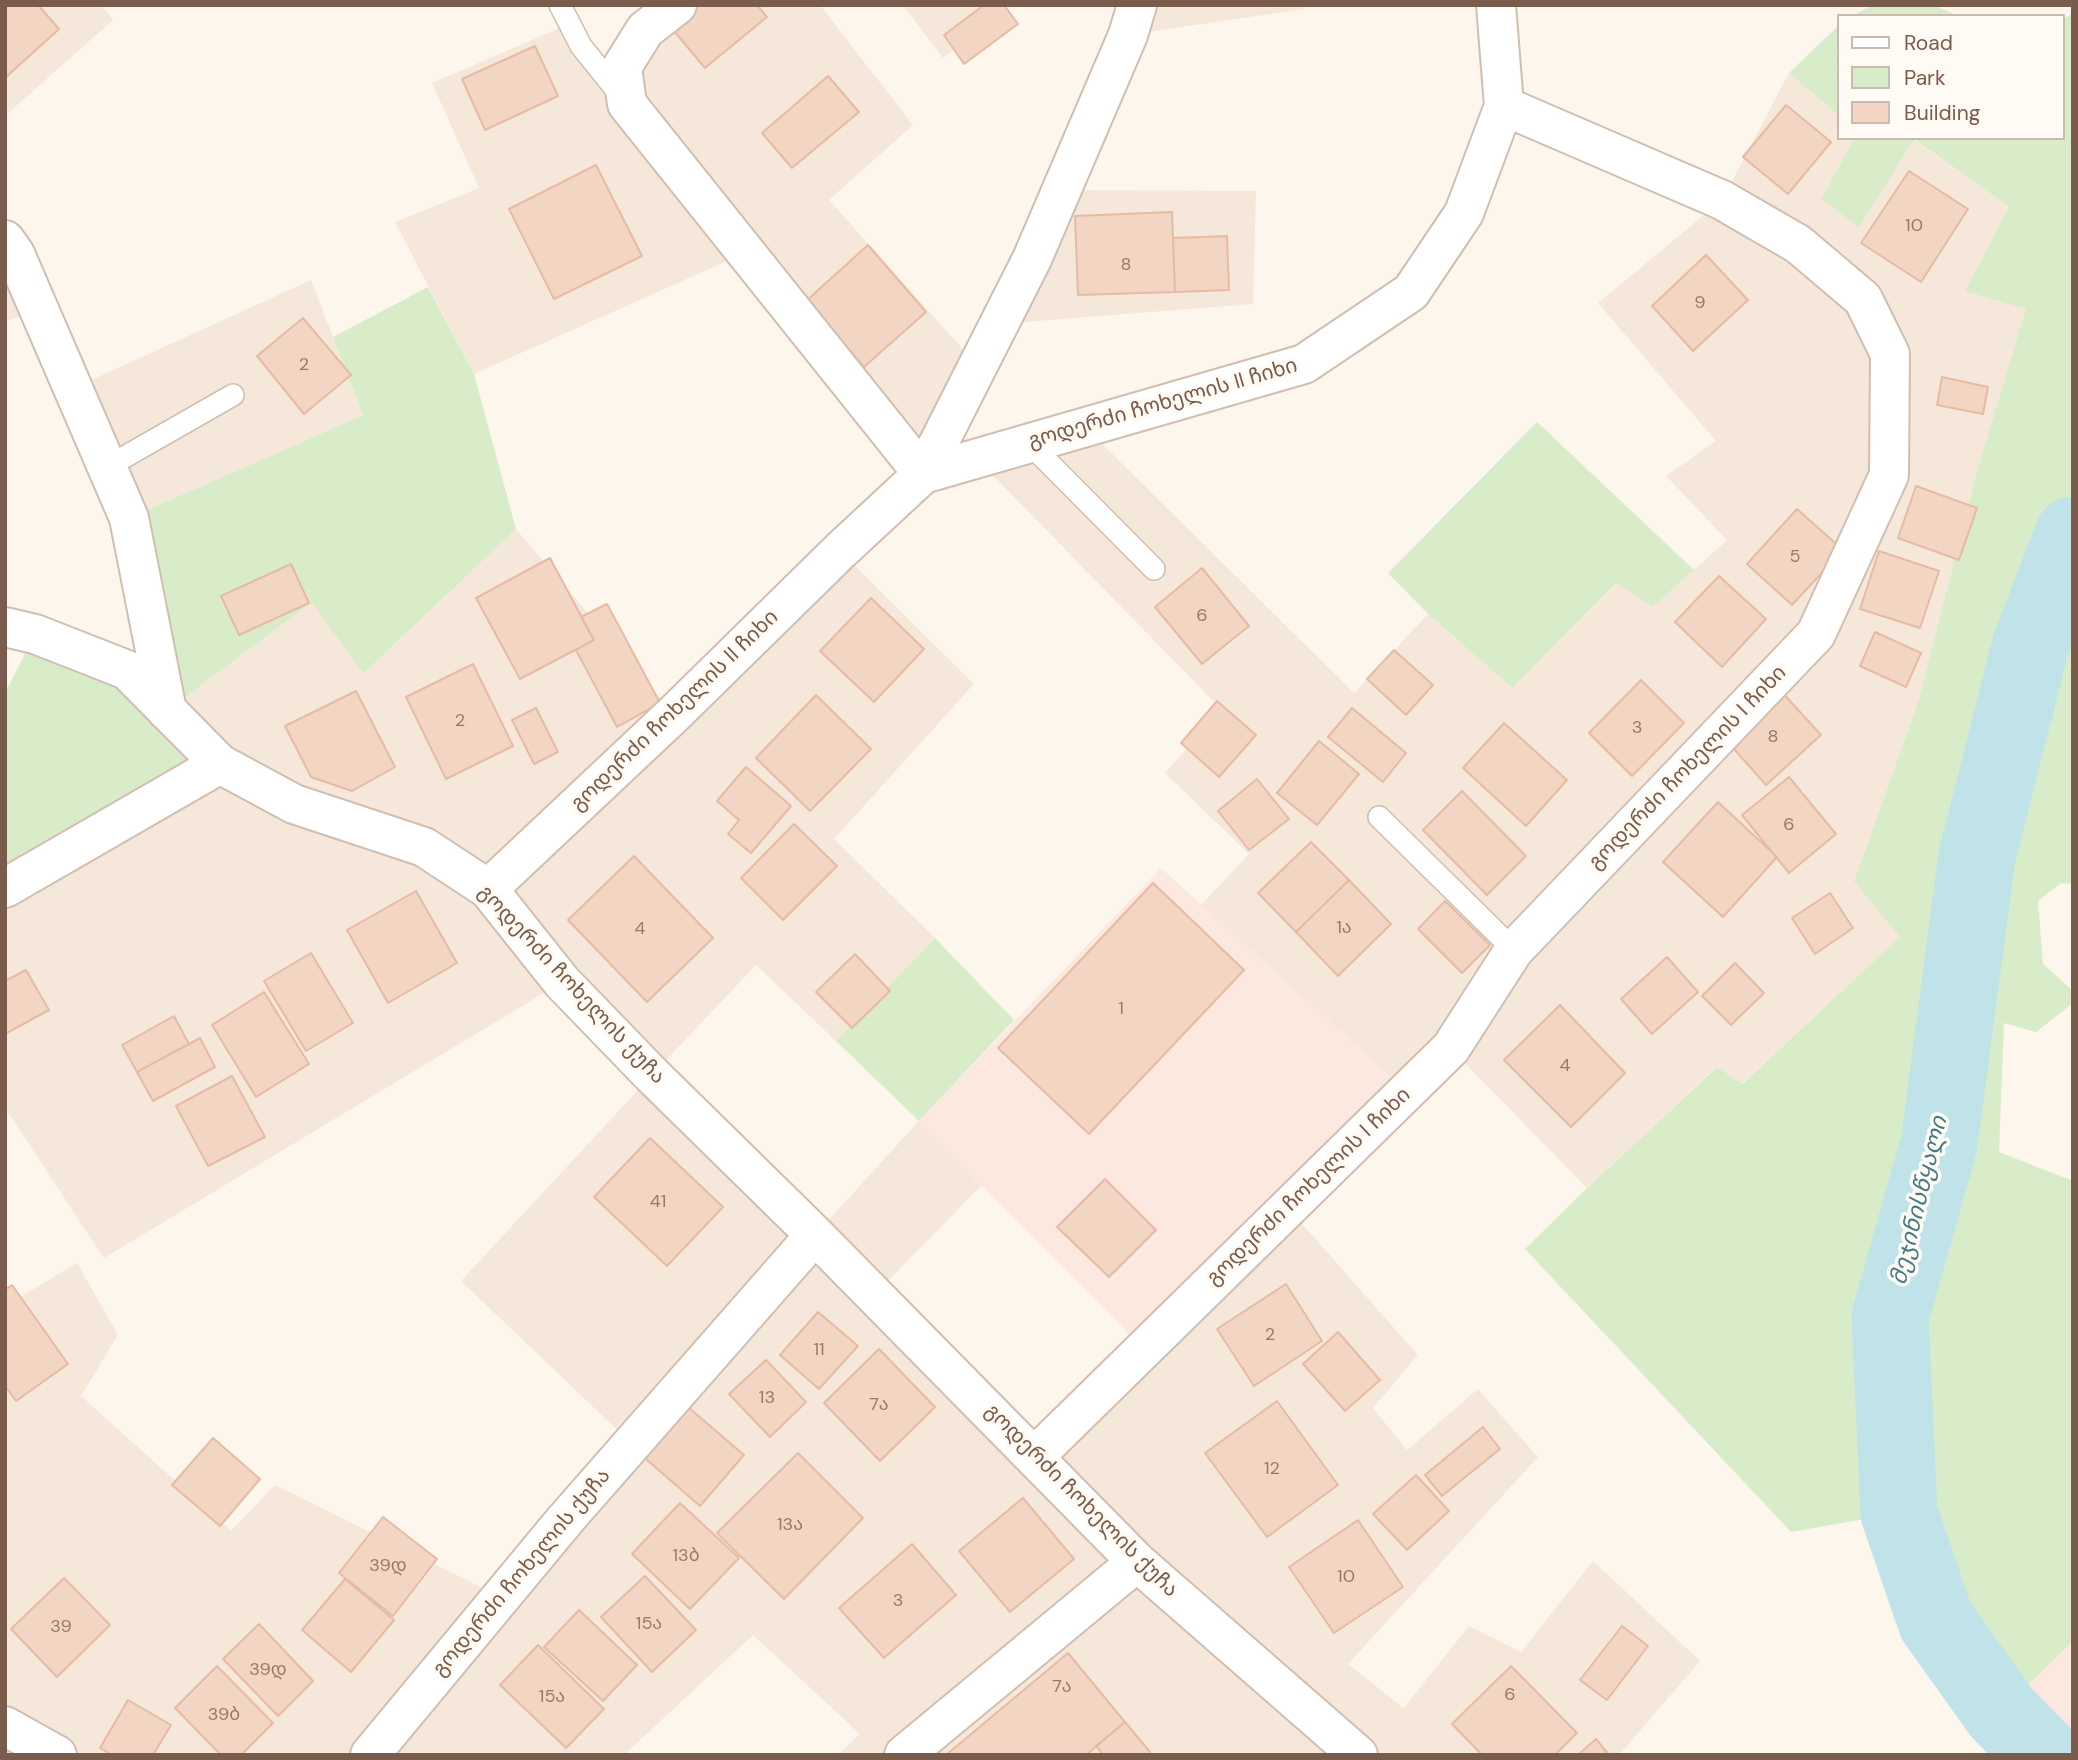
<!DOCTYPE html>
<meta charset="utf-8">
<style>
body{margin:0}
#map{position:relative;width:2078px;height:1760px;overflow:hidden;background:#fdf6ec;font-family:"DM Sans",sans-serif}
canvas{display:block}
.frame{position:absolute;inset:0;border:7px solid #7a5c4d;pointer-events:none}
.legend{position:absolute;left:1837px;top:14px;width:228px;height:126px;box-sizing:border-box;background:#fffaf3;border:2px solid #cabbb1;margin:0;padding:9px 12px;list-style:none;font-size:21px;color:#7a5c4d}
.legend li{display:flex;align-items:center;gap:14px;height:35px}
.legend b{width:35px;border:2px solid #cabbb1}
</style>
<div id="map">
<canvas width="2078" height="1760"></canvas>
<div class="frame"></div>
<ul class="legend">
<li><b style="height:9px;background:#fff"></b>Road</li>
<li><b style="height:19px;background:#d8ecc9"></b>Park</li>
<li><b style="height:19px;background:#f3d5c3"></b>Building</li>
</ul>
</div>
<script>
const ctx = document.querySelector('canvas').getContext('2d');
ctx.lineJoin = 'round';
function fillPath(path, color) {
  ctx.fillStyle = color;
  ctx.fill(path, 'evenodd');
}
function stroke(path, color, width, dash) {
  ctx.strokeStyle = color;
  ctx.lineWidth = width;
  ctx.lineCap = dash ? 'butt' : 'round';
  ctx.setLineDash(dash || []);
  ctx.stroke(path);
}
function label(font, color, halo, rows, align = 'center') {
  ctx.font = font + ' "DM Sans","Noto Sans Georgian",sans-serif';
  ctx.lineWidth = 7;
  ctx.setLineDash([]);
  ctx.textBaseline = 'middle';
  ctx.strokeStyle = halo;
  ctx.fillStyle = color;
  for (const [text, x, y, turn = 0] of rows) {
    ctx.save();
    ctx.translate(x, y);
    ctx.rotate((+turn || 0) * Math.PI / 180);
    ctx.textAlign = isNaN(turn) ? turn : align;
    if (halo) ctx.strokeText(text, 0, 0);
    ctx.fillText(text, 0, 0);
    ctx.restore();
  }
}
const residential = new Path2D(`
 M5,5H102L113,20L5,116Z
 M677,5H820L913,125L829,200L978,366L923,474L745,253L474,374L395,222L479,188L432,83L569,24L626,103L622,67Z
 M903,5H1009L943,58Z
 M1137,5H1304V9L1128,35Z
 M1789,73L1838,115V138H1854L1821,199L1859,226L1913,139L2009,207L2027,308L1977,471L1919,699L1854,880L1901,937L1741,1084L1716,1067L1587,1188L1451,1049L1407,1092L1201,905L1249,854L1165,773L1222,710L977,459L1085,427L1354,693L1428,614L1512,688L1618,583L1653,607L1727,540L1666,476L1716,441L1598,303L1722,200Z
 M1061,190L1256,191L1253,304L999,324Z
 M5,240L40,311L5,321Z
 M311,280L363,415L129,518L74,388Z
 M516,529L674,714L840,551L974,684L834,839L935,938L836,1041L756,965L652,1075L815,1235L919,1121L981,1186L874,1295L1034,1457L1288,1208L1418,1355L1373,1408L1407,1450L1478,1389L1538,1457L1348,1664L1404,1708L1469,1626L1521,1652L1593,1561L1700,1661L1619,1755H838L860,1734L753,1635L624,1755H5V1306L77,1263L118,1335L81,1396L231,1531L275,1485L501,1597L631,1443L461,1281L652,1075L562,982L104,1258L5,1108V885L167,711L312,601L363,674Z`);
const commercial = new Path2D(`
 M1161,868L1407,1092L1144,1349L981,1186L919,1121Z
 M2073,1641V1755H2043L2001,1712Z`);
const green = new Path2D(`
 M1872,5L1936,6L1958,16H1852Z
 M2073,13V884L2061,883L2038,901L2043,964L2073,991V1003L2036,1032L2004,1023L1999,1152L2073,1181V1641L2001,1712L1936,1621L1899,1513L1791,1532L1525,1249L1587,1188L1717,1067L1742,1084L1900,937L1854,881L1919,699L1977,471L2026,309L1965,291L2009,207L1914,139L1859,227L1821,199L1854,138H2062V20Z
 M1838,26V115L1789,73Z
 M428,287L474,374L516,529L363,674L312,602L168,710L220,764L5,885V693L35,634L166,709L129,518L363,415L333,337Z
 M1537,422L1694,570L1653,607L1617,583L1512,688L1428,614L1388,573Z
 M935,938L1014,1020L919,1121L836,1041Z`);
const river = new Path2D(`
 M2043,1755L2001,1712L1936,1621L1899,1513L1890,1317L1939,1144L1977,856L2031,644L2073,535`);
const building = new Path2D(`
 M5,5H38L59,29L5,78Z
 M693,5H757L767,17L705,68L669,25Z
 M984,5H1004L1018,24L964,64L944,35Z
 M535,46L558,96L485,130L462,79Z
 M828,76L859,112L792,168L762,133Z
 M1786,105L1831,142L1788,194L1743,157Z
 M596,165L642,256L554,299L509,209Z
 M1909,171L1968,209L1921,282L1861,243Z
 M1172,212L1175,292L1078,295L1075,216Z
 M1227,236L1229,290L1175,292L1173,238Z
 M868,245L926,312L864,367L806,301Z
 M1706,255L1748,300L1693,351L1652,306Z
 M303,318L351,375L304,414L257,356Z
 M1942,377L1988,387L1983,414L1937,405Z
 M1916,486L1977,508L1959,560L1898,538Z
 M1797,509L1843,550L1792,605L1747,564Z
 M1879,551L1939,571L1920,628L1860,609Z
 M550,558L594,640L520,679L476,598Z
 M291,564L309,603L239,635L221,596Z
 M1202,568L1249,626L1202,664L1155,607Z
 M1719,576L1766,619L1722,667L1675,622Z
 M871,598L924,649L874,702L820,651Z
 M607,604L660,703L617,727L576,650L594,640L581,617Z
 M1875,632L1921,653L1906,687L1860,666Z
 M1394,650L1433,685L1406,715L1367,679Z
 M473,664L513,746L446,779L406,697Z
 M1641,680L1684,723L1632,776L1589,733Z
 M1780,690L1821,735L1766,785L1726,740Z
 M356,691L395,767L352,791L311,777L285,726Z
 M816,695L871,749L810,811L756,758Z
 M1217,701L1256,735L1219,777L1181,743Z
 M536,708L558,752L534,764L512,720Z
 M1352,708L1406,753L1383,782L1328,737Z
 M1504,723L1567,780L1526,826L1463,768Z
 M1319,741L1359,774L1317,825L1277,793Z
 M746,767L791,806L751,853L728,834L739,820L717,801Z
 M1789,777L1836,834L1789,873L1742,815Z
 M1257,779L1289,819L1249,850L1218,811Z
 M1462,791L1526,856L1487,895L1423,830Z
 M1718,802L1777,857L1723,917L1663,862Z
 M794,824L837,866L783,920L741,878Z
 M1311,842L1349,880L1296,932L1258,893Z
 M634,856L713,938L647,1002L568,920Z
 M1349,880L1391,924L1338,976L1296,932Z
 M1153,883L1244,970L1089,1134L998,1048Z
 M416,891L457,963L388,1003L347,930Z
 M1830,893L1853,928L1815,954L1792,918Z
 M1445,901L1490,945L1462,973L1418,929Z
 M311,953L353,1023L306,1051L264,981Z
 M855,954L890,991L852,1028L816,992Z
 M1667,957L1698,992L1652,1034L1621,999Z
 M1735,963L1764,993L1731,1025L1702,996Z
 M26,970L49,1010L5,1034V981Z
 M264,992L309,1064L256,1097L212,1025Z
 M1560,1005L1625,1073L1571,1127L1504,1060Z
 M174,1016L189,1044L137,1072L122,1045Z
 M200,1038L215,1067L153,1101L137,1072Z
 M232,1076L265,1137L208,1166L176,1106Z
 M650,1138L723,1207L667,1266L594,1197Z
 M1105,1179L1156,1230L1109,1277L1057,1227Z
 M1286,1284L1322,1341L1254,1386L1217,1329Z
 M12,1285L68,1364L16,1401L5,1386V1290Z
 M818,1312L858,1346L819,1389L780,1355Z
 M1338,1332L1380,1380L1345,1411L1303,1364Z
 M879,1349L935,1407L880,1461L824,1403Z
 M766,1360L806,1402L770,1437L729,1394Z
 M675,1396L744,1455L700,1506L632,1447Z
 M1277,1401L1338,1485L1267,1537L1205,1453Z
 M1483,1427L1500,1449L1442,1496L1425,1475Z
 M213,1438L260,1479L220,1526L172,1485Z
 M798,1453L863,1518L784,1599L717,1533Z
 M1416,1475L1449,1511L1407,1550L1373,1514Z
 M1023,1498L1074,1559L1010,1612L959,1551Z
 M680,1503L739,1558L690,1609L632,1554Z
 M383,1517L437,1559L393,1616L339,1573Z
 M1358,1520L1403,1587L1334,1633L1289,1567Z
 M912,1544L956,1595L884,1658L839,1608Z
 M645,1576L696,1630L652,1672L601,1617Z
 M64,1578L110,1625L57,1677L11,1629Z
 M345,1579L394,1620L351,1672L302,1630Z
 M579,1610L637,1665L603,1701L544,1647Z
 M259,1624L313,1681L278,1716L223,1659Z
 M1622,1626L1648,1646L1607,1700L1580,1680Z
 M538,1645L604,1709L566,1748L500,1685Z
 M1068,1653L1125,1722L1086,1755H946Z
 M217,1666L273,1723L241,1755H221L175,1708Z
 M1511,1666L1577,1733L1555,1755H1482L1452,1724Z
 M128,1700L171,1725L153,1755H112L100,1748Z
 M1125,1722L1150,1752L1148,1755H1103L1096,1746Z
 M1596,1739L1609,1755H1578Z`);
const lane = new Path2D(`
 M560,5L581,46L622,97
 M1030,444L1154,569
 M107,467L233,395
 M1379,817L1514,950`);
const street = new Path2D(`
 M677,5L645,30L622,67L627,104L923,474L1304,364L1411,292L1464,213L1504,106L1496,5
 M5,240L15,254L129,518L167,711
 M5,627L35,634L127,670L220,764L294,804L424,847L488,889L562,982L652,1075L815,1235L1137,1562L1358,1755
 M5,888L220,764
 M488,889L674,714L840,551L923,474L1032,259L1128,35L1137,5
 M1034,1457L1451,1048L1514,950L1816,634L1889,475L1890,354L1863,299L1798,244L1722,200L1504,106
 M5,1726L57,1755
 M370,1755L565,1520L815,1235
 M904,1755L1137,1562`);
const numberNames = [
 ["10",1914,226],
 ["8",1126,265],
 ["9",1700,303],
 ["2",304,365],
 ["5",1795,557],
 ["6",1202,616],
 ["2",460,721],
 ["3",1637,728],
 ["8",1773,737],
 ["6",1789,825],
 ["1ა",1344,928],
 ["4",640,929],
 ["1",1121,1009],
 ["4",1565,1066],
 ["41",658,1202],
 ["2",1270,1335],
 ["11",819,1350],
 ["13",767,1398],
 ["7ა",879,1405],
 ["12",1272,1469],
 ["13ა",790,1525],
 ["13ბ",686,1556],
 ["39დ",388,1566],
 ["10",1346,1577],
 ["3",898,1601],
 ["15ა",649,1624],
 ["39",61,1627],
 ["39დ",268,1670],
 ["7ა",1062,1687],
 ["6",1510,1695],
 ["15ა",552,1697],
 ["39ბ",224,1715]
];
const streetNames = [
 ["გოდერძი ჩოხელის II ჩიხი",1163,404,-16],
 ["გოდერძი ჩოხელის II ჩიხი",675,711,-44],
 ["გოდერძი ჩოხელის I ჩიხი",1688,768,-46],
 ["გოდერძი ჩოხელის ქუჩა",571,985,47],
 ["გოდერძი ჩოხელის I ჩიხი",1309,1187,-44],
 ["გოდერძი ჩოხელის ქუჩა",1081,1501,45],
 ["გოდერძი ჩოხელის ქუჩა",522,1573,-50]
];
const waterNames = [
 ["მეჯინისწყალი",1920,1201,-76]
];
fillPath(residential, '#f5e8da');
fillPath(commercial, '#fde8e0');
fillPath(green, '#d8ecc9');
stroke(river, '#bfe3e8', 77);
fillPath(building, '#f3d5c3');
stroke(building, '#e6bba3', 2);
stroke(lane, '#d1beb0', 24);
stroke(street, '#d1beb0', 42);
stroke(lane, '#fff', 21);
stroke(street, '#fff', 38);
label('18px', '#987a6a', null, numberNames);
label('21px', '#7a5c4d', '#fffaf3', streetNames);
label('italic 23px', '#437c86', '#fffaf3', waterNames);
</script>
